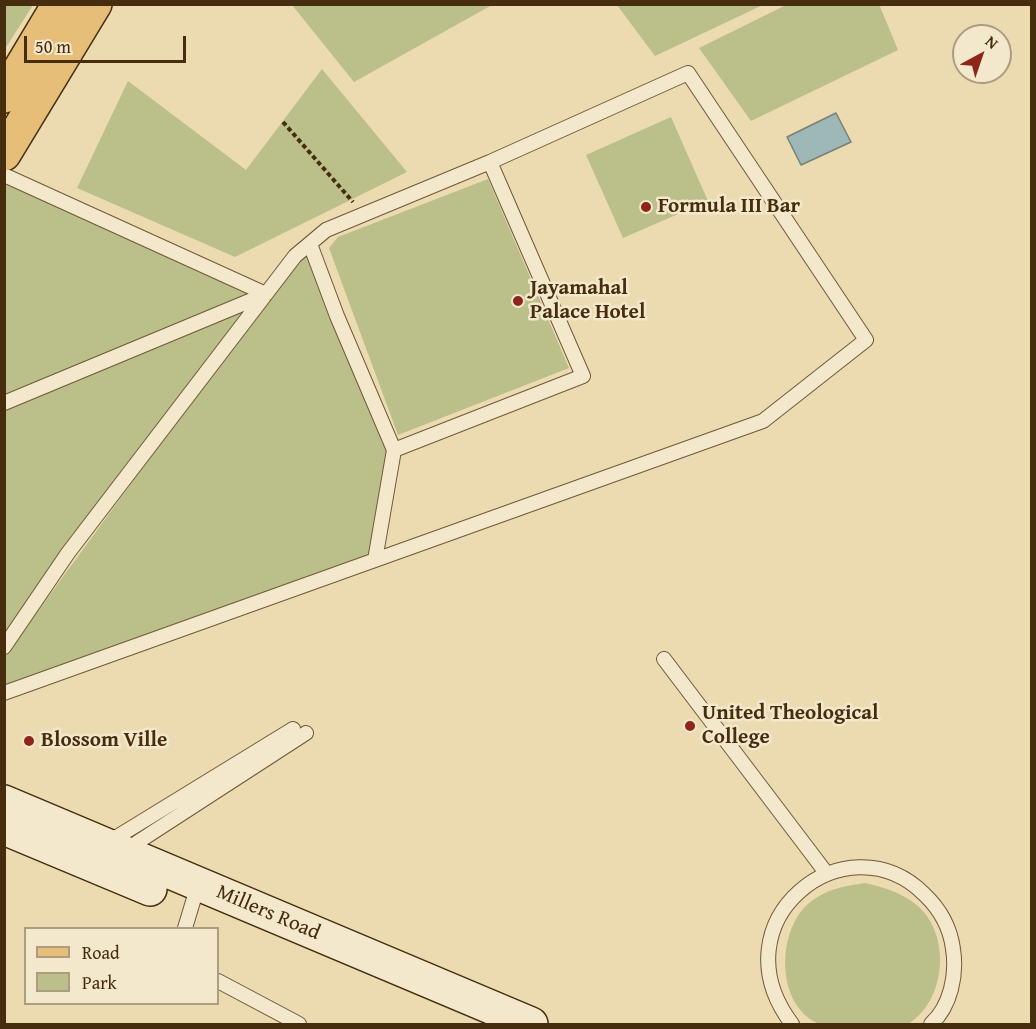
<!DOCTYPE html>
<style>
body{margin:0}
#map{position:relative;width:1036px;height:1029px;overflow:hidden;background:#ecdbb1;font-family:"Gentium Book Plus",serif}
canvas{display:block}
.frame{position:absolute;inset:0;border:6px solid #452d0d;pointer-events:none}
.legend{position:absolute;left:24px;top:927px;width:195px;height:78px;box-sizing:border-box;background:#f3e8cc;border:2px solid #ad9d80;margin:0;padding:8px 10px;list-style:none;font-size:18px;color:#452d0d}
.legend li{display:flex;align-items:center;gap:12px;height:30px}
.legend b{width:30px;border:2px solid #ad9d80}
.north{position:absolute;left:952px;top:24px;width:60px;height:60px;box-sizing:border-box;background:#f3e8cc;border:2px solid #ad9d80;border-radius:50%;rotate:40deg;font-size:16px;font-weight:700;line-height:24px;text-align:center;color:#452d0d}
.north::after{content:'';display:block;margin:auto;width:21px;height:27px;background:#8f2418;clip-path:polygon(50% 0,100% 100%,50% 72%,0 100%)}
.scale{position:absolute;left:24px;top:36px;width:162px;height:27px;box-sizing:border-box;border:3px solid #452d0d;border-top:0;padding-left:8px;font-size:18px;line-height:21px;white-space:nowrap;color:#452d0d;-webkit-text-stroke:4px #f3e8cc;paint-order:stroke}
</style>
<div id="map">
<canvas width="1036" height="1029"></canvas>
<div class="frame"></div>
<ul class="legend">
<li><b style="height:8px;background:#e6be78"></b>Road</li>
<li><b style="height:16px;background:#bbbf89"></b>Park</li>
</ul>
<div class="north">N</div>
<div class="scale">50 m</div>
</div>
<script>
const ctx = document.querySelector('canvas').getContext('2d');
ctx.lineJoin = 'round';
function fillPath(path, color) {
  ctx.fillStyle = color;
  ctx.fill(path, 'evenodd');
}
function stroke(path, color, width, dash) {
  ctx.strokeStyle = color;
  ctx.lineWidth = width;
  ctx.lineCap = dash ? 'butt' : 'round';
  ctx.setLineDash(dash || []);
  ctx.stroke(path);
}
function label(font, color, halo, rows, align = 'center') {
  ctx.font = font + ' "Gentium Book Plus",serif';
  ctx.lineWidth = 5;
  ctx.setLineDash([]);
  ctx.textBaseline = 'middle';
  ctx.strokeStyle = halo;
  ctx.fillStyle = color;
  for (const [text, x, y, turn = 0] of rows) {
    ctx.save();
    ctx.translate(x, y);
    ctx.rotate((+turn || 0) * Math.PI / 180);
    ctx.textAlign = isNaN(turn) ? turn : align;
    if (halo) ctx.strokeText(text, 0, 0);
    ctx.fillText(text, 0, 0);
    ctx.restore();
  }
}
const green = new Path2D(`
 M5,4L33,5L5,49L4,5Z
 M879,4L898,50L751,121L699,48L786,5Z
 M292,5H492L354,82Z
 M617,5H763L655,56Z
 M322,69L407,172L235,257L77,188L128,81L246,170Z
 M671,117L708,201L623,238L586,155Z
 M488,179L569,368L398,435L329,248L338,237Z
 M5,182L253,295L5,394Z
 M309,246L390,450L372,557L5,687V656L296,258Z
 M249,307L5,640V409Z
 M865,883C885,888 902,892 919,907C951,937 946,1001 908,1024C892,1025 828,1029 817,1023C775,1003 777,930 809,903C826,889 844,886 865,883Z`);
const water = new Path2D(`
 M836,113L851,142L801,165L787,137Z`);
const path = new Path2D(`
 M283,122L353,202`);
const lane = new Path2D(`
 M4,175L266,294
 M310,244L337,316L394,450L583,376L490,162
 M4,403L264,295
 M375,560L394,450
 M4,647L68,553L295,256L326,230L490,162L688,73L866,340L763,421L4,693
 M664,659L827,874
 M107,843L293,729
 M124,851L306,733
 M185,928L198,885
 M218,981L299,1024
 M792,1024C714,921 846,817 924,894C940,909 950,926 953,949C957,974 951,1006 931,1024`);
const secondary = new Path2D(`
 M4,802L531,1024
 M4,828L150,889`);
const primary = new Path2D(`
 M4,96L59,4
 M4,154L95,4`);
const markers = [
 [646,207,6,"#8f2418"],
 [518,301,6,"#8f2418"],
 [690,726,6,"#8f2418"],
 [29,741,6,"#8f2418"]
];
const poiNames = [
 ["Formula III Bar",658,207],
 ["Jayamahal",530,289],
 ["Palace Hotel",530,313],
 ["United Theological",702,714],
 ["College",702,738],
 ["Blossom Ville",41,741]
];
const streetNames = [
 ["Millers Road",268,913,23]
];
fillPath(green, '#bbbf89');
fillPath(water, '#9db8b7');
stroke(water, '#7a8073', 1.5);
stroke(lane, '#6f5836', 16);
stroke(secondary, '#452d0d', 36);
stroke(primary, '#452d0d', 36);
stroke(path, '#452d0d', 4, [4.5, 3]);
stroke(lane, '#f3e8cc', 14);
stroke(secondary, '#f3e8cc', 33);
stroke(primary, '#e6be78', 33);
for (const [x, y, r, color] of markers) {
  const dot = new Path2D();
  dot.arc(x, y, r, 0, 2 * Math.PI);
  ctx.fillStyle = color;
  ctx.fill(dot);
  stroke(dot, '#f3e8cc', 2);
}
label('bold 21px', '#452d0d', '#f3e8cc', poiNames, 'left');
label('21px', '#452d0d', '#f3e8cc', streetNames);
</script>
